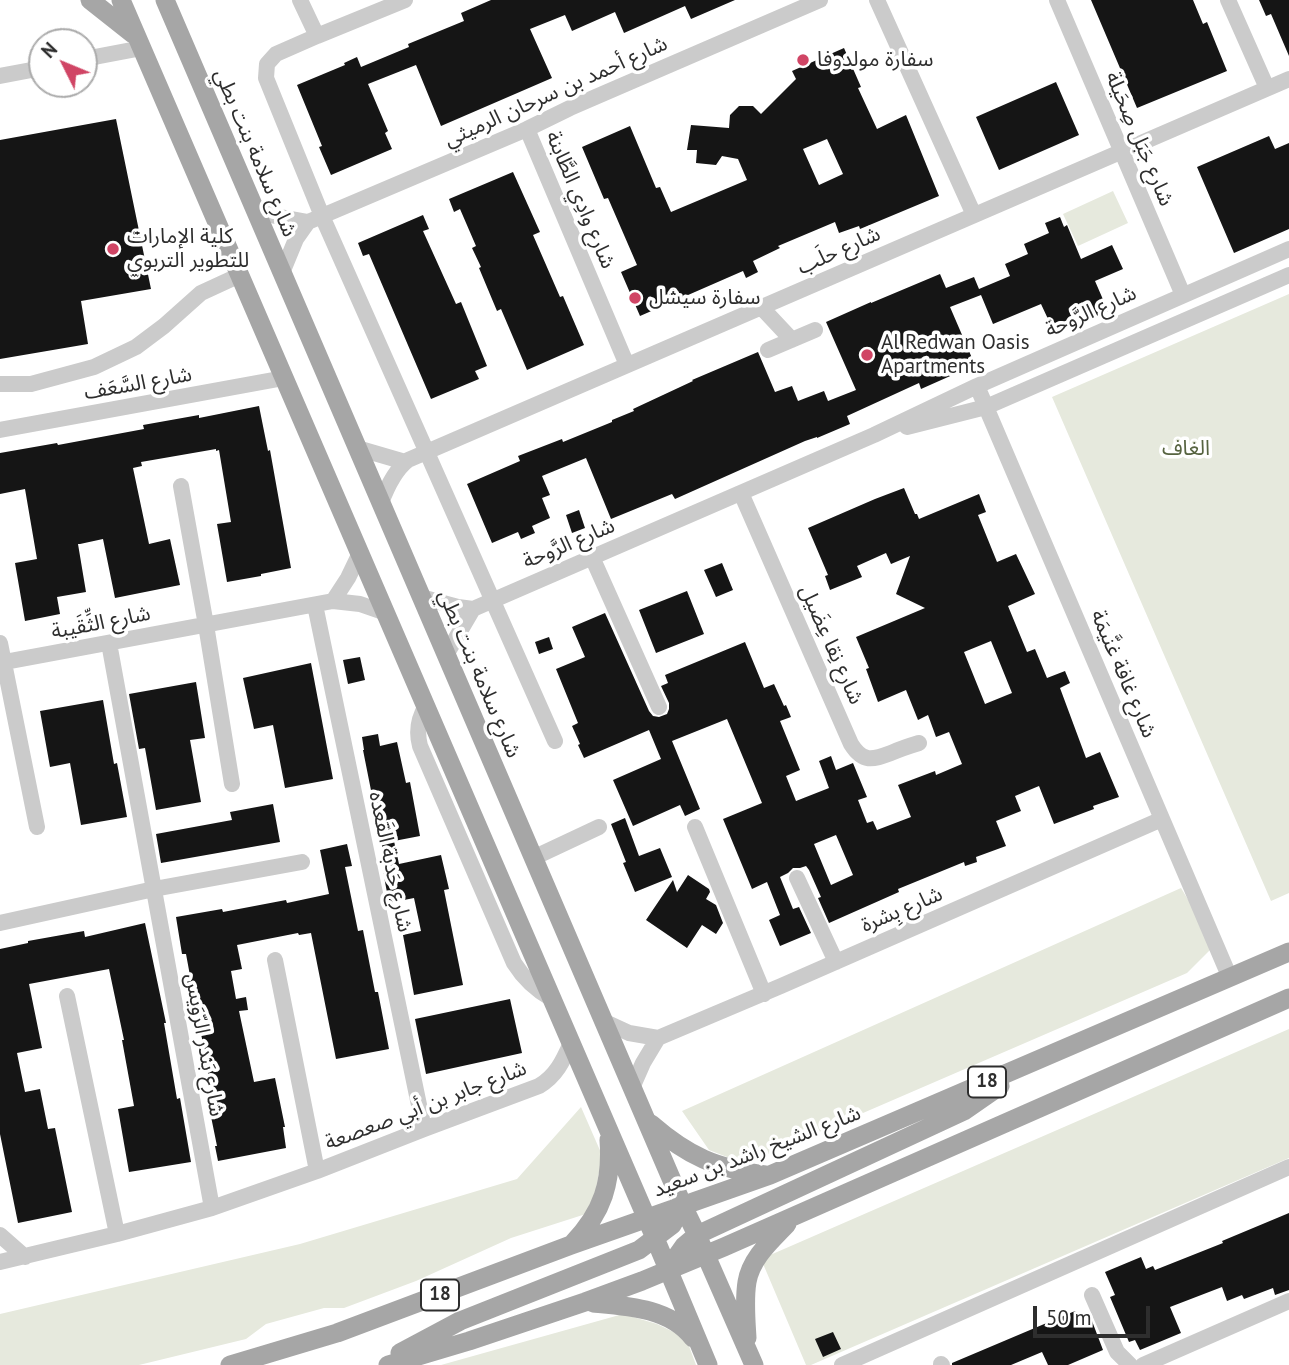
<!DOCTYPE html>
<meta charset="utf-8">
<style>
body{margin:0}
#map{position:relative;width:1289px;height:1365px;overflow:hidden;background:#fff;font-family:"PT Sans",sans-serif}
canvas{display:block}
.north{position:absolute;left:28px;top:28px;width:70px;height:70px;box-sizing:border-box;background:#fff;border:2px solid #ababab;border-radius:50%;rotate:313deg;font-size:19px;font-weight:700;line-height:28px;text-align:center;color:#2e2e2e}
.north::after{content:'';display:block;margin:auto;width:24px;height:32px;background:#d04565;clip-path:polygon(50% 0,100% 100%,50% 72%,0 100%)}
.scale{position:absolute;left:1033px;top:1306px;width:117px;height:32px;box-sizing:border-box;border:4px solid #2e2e2e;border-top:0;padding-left:9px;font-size:21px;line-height:24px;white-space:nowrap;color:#2e2e2e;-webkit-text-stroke:5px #fff;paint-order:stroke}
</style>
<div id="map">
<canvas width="1289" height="1365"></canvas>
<div class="north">N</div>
<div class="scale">50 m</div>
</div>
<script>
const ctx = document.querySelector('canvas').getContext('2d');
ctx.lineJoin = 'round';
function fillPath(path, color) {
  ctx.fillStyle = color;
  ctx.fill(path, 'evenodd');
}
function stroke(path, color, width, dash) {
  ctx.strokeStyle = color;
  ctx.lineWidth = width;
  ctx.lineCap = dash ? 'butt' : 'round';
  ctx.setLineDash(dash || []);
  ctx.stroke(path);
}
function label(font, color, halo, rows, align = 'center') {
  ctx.font = font + ' "PT Sans","Noto Sans Arabic",sans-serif';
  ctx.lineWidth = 7;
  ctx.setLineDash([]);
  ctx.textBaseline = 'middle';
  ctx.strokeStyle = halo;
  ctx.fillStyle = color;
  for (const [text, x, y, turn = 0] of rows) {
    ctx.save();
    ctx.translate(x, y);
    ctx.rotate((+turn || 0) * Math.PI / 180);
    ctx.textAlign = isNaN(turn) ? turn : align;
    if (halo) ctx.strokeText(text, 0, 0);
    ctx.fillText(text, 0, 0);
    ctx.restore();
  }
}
const green = new Path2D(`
 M1113,191L1128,223L1078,246L1063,214Z
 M1289,294V893L1271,901L1052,397Z
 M1181,888L1198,916L1210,950L1187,973L745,1164L709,1150L682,1111Z
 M1289,1029V1158L811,1365H806L761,1259Z
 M581,1107L602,1155L592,1212L511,1238L416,1281L344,1308H324L266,1324L246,1339L139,1365H0V1314L300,1244L517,1179Z
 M623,1314L657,1324L686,1338L696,1365H441Z`);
const building = new Path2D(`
 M491,0H735L691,19L685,6L624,33L615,12L572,31L565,15L530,29L552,78L441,126L416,65L368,84L388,131L385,133L392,149L331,175L319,147L322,146L297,85L345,65L344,63L357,57L361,67L409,47L408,44L464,21L461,13Z
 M1091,0H1193L1203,24L1207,22L1227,71L1137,108Z
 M1259,0H1289V56L1271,14L1266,16Z
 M844,48L861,87L858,88L877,129L906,115L939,196L860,229L859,226L839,233L835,222L778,246L780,248L753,261L758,272L746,278L743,271L640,316L621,272L637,265L608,198L604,199L582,147L630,126L656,188L660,187L671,212L747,180L738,159L722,156L716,165L696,163L697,150H687L691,125L729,128L730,115L739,106H753L761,114L796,79L792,71ZM827,139L843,174L819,185L803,149Z
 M1056,82L1079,135L999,170L976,117Z
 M116,119L151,289L81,301L88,344L0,359V140Z
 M1269,136L1275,149L1289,143V229L1234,253L1197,167Z
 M513,172L540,232L533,235L560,297L563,296L584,345L527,370L501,309L497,311L479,268L481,267L472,248L476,246L460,209L454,212L449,199Z
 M423,215L429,229L423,231L456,304L461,302L487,366L475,371L479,379L431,399L369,254L363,256L358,243Z
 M1060,217L1064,227L1067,225L1081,259L1112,245L1123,269L1095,281L1108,311L1055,334L1041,304L993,324L981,295L950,307L975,365L921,389L919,383L847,416L850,424L817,438V437L805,441L675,499L672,494L611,519L586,458L542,476L550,495L542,498L550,518L532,526L535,533L521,539L518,532L492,543L467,484L520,461L518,456L562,439L563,442L612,422V420L634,411L633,409L693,381L692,380L758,352L775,392L792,386L798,401L824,391L828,401L856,390L826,322L871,302V303L940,274L946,288L974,277L979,289L1010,276L1005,264L1028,254L1024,244L1049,233L1045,223Z
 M259,406L268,451L270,450L291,568L261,574V576L227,582L217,524L231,522L219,450L216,451V449L141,462L142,466L133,468L149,544L170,539L180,585L115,598L103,539L80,544H78L86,592L57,597L60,614L25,621L15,563L37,559L25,489L0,494V453L57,443L58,445L144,429L143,425L199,415V418Z
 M904,488L915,514H917L919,519L979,494L986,512L978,515L997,562L1016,554L1035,594L1008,606L1027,652L1035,649L1047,678L1065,671L1070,683L1060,688L1086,758L1100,752L1119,797L1093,806L1094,809L1054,824L1039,786L1015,796L1021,811L996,821L1006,846L976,857L977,862L965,866L964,862L898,889L899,892L829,923L818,898L821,897L809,870L806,866L800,868H793L788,873L780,877L793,909L799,907L811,933L780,946L769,920L780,915L767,882L752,889L723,819L762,803L727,719L672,741L700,809L685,816L680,805L633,826L613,780L661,759L649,730L584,758L578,745L580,744L572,726L578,723L556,669L585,657L572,627L605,613L649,711L653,716L659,717L667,714L669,709V703L661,686L668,683L665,675L745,642L764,688L774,684L784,706L786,705L791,717L780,721L800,770L786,776L796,801L829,788L819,761L831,756L836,770L853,763L867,797L858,800L867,823L873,821L877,830L911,817L898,785L935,771L936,775L962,764L949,732L936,737L928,715L918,720L906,690L878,702L866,669L869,668L856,637L925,608L896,594L910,556L891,564L886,553L857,566L862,577L830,590L825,576L828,575L808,528L875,499ZM991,641L1012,693L985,704L964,652ZM836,835L853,875L831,885L814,844Z
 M579,510L585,528L572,533L566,515Z
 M722,563L733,590L716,597L704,570Z
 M687,591L704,634L656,653L639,610Z
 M549,637L553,649L539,654L535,642Z
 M360,657L365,680L348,684L343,660Z
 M311,663L333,779L285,788L273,725L254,729L243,678Z
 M196,682L205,738L190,740L201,802L156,810L145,748L139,749L129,694Z
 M103,700L114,764L117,763L127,817L81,825L70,763L50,767L40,711Z
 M378,734L380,746L397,742L406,783L410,782L420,836L394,841L399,864L441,855L449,889L444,890L463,985L414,995L403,935L421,931L414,898L389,903L382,866H386L363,750H364L362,737Z
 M273,804L280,842L161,863L156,834L232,820L230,812Z
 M625,818L639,856L660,848L672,877L635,892L623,863L626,862L611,824Z
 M347,844L352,866L345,867L358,931L363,930L375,992H378L389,1049L336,1059L311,933L299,935L298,933L237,945L242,969L231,971L236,999L246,997L248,1010L239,1011L254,1082L275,1078L285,1127H283L286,1148L218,1161L215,1146H217L206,1092L212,1091L206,1065L202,1066L197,1044L203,1043L194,1003L189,1004L185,982L191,981L186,954H182L176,917L222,909L223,912L286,900L287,903L329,894L320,850Z
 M688,875L709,889L710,892L706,899L716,905L723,923L716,934L702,925L687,948L646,920L673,880L677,892Z
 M145,923L166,1023H164L177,1099L180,1098L191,1162L129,1172L118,1109L134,1106L122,1040H124L109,969L29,984L42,1048L17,1053L25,1092L40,1089L48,1129L55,1128L72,1212L18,1223L0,1134V949L28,943V941L84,931L85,937Z
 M510,999L522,1053L426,1074L415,1019Z
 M1289,1213V1290L1275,1295L1273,1288L1244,1299L1242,1295L1227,1301L1222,1287L1170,1307L1181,1333L1140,1350L1135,1340L1129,1342L1110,1297L1115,1295L1105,1272L1141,1257L1146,1269L1153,1266L1155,1270L1223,1243L1222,1241Z
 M1075,1311L1081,1324L1092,1321L1103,1350L1068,1365H1048L1042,1352L1011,1365H952V1363Z
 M833,1332L841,1349L823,1357L815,1339Z`);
const minor = new Path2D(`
 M300,0L317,36
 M405,0L317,36L276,54L267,64L266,78L322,216L555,741
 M877,0L974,215
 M1057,0L1183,295
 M1228,0L1267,88
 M84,59L142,48
 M0,76L42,68
 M527,129L627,365
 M253,206L275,216L308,222L527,129L570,108L820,0
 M282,273L296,239L308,222
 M762,308L792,340
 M768,350L815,330
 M0,384H31L94,367L136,347L164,326L201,293L240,275
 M977,386L1230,978
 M907,427L986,407L1289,275
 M0,430L284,378
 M357,448L405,462
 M181,486L206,625L232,784
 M741,493L851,744C863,763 872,760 891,753C900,749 909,746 919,743
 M381,503C387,487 395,470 408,460L1289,79
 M592,557L659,707
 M421,597L458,607L473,609L874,435L977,386L1289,249
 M333,601L348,578L360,553
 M315,605L424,1129
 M0,643L37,827
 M109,643L212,1208
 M446,655L473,609
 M0,663L333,601L360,604L386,613
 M426,706C418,719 416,731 420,746L514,963C524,979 536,990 552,999
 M695,827L764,994
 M533,858L599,827
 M797,878L836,962
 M0,923L154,889L302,862
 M275,960L317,1171
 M67,996L117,1234
 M603,1021L629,1033L658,1038L781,986L1162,819
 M632,1088L643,1063L658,1038
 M0,1235L25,1257
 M0,1262L117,1234L212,1208L317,1171L424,1129L539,1086C556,1076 563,1061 571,1043
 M1092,1295L1117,1352L1130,1365
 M941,1364L942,1365
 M842,1365L1289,1167
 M1143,1365L1289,1301`);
const major = new Path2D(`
 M90,0L133,34
 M121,0L647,1219L708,1365
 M165,0L683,1206L697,1235L754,1365
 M651,1124C689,1157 716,1168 765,1175
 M573,1243C603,1212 612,1182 609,1140
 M667,1270L684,1246L697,1235L964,1111L1000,1086
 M593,1303C627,1306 670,1308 693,1338
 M747,1338C746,1320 744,1300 747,1282C751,1258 771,1241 787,1224
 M400,1353L460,1321L639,1250L672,1225L683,1206
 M230,1365L337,1333L571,1245L770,1175L1289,952
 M388,1365L469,1341L585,1302L642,1281L724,1247L1289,998`);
const markers = [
 [803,60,7,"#d04565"],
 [113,249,7,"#d04565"],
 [635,298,7,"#d04565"],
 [867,355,7,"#d04565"]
];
const shields = [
 [987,1082,38],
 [440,1295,38]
];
const shieldNames = [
 ["18",987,1082],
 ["18",440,1295]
];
const poiNames = [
 ["سفارة مولدوفا",817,60],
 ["كلية الإمارات",127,237],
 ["للتطوير التربوي",127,261],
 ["سفارة سيشل",649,298],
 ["Al Redwan Oasis",881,343],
 ["Apartments",881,367]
];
const streetNames = [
 ["شارع أحمد بن سرحان الرميثي",556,92,-24],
 ["شارع جَبَل صِحَيلة",1139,139,67],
 ["شارع سلامة بنت بطي",255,153,67],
 ["شارع وادِي الطَّابنة",580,200,67],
 ["شارع حلَب",839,251,-24],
 ["شارع الرَّوحة",1091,312,-24],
 ["شارع السَّعَف",138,384,-10],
 ["شارع الرَّوحة",569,544,-23],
 ["شارع الثِّقَيبة",101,623,-11],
 ["شارع نِقا عِضَيل",831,645,66],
 ["شارع سلامة بنت بطي",479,674,67],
 ["شارع غافة غنَّيمَة",1123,674,67],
 ["شارع حَدبة القَعده",390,862,78],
 ["شارع بِشرة",902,910,-23],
 ["شارع بَندر الرّوَيس",204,1045,80],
 ["شارع جابر بن أبي صعصعة",426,1106,-21],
 ["شارع الشيخ راشد بن سعيد",757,1152,-21]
];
const parkNames = [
 ["الغاف",1186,449]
];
fillPath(green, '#e6e9dd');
fillPath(building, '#151515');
stroke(minor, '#cbcbcb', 16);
stroke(major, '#a6a6a6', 19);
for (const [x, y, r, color] of markers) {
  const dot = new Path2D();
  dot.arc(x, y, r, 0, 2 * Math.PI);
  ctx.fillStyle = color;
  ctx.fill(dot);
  stroke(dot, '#fff', 2.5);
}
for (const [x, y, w] of shields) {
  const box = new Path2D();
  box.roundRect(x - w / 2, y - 15.5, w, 31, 5);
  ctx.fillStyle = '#fff';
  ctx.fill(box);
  stroke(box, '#2e2e2e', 2);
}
label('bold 19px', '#2e2e2e', null, shieldNames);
label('21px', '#2e2e2e', '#fff', poiNames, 'left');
label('21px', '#2e2e2e', '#fff', streetNames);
label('21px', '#576441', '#fff', parkNames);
</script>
